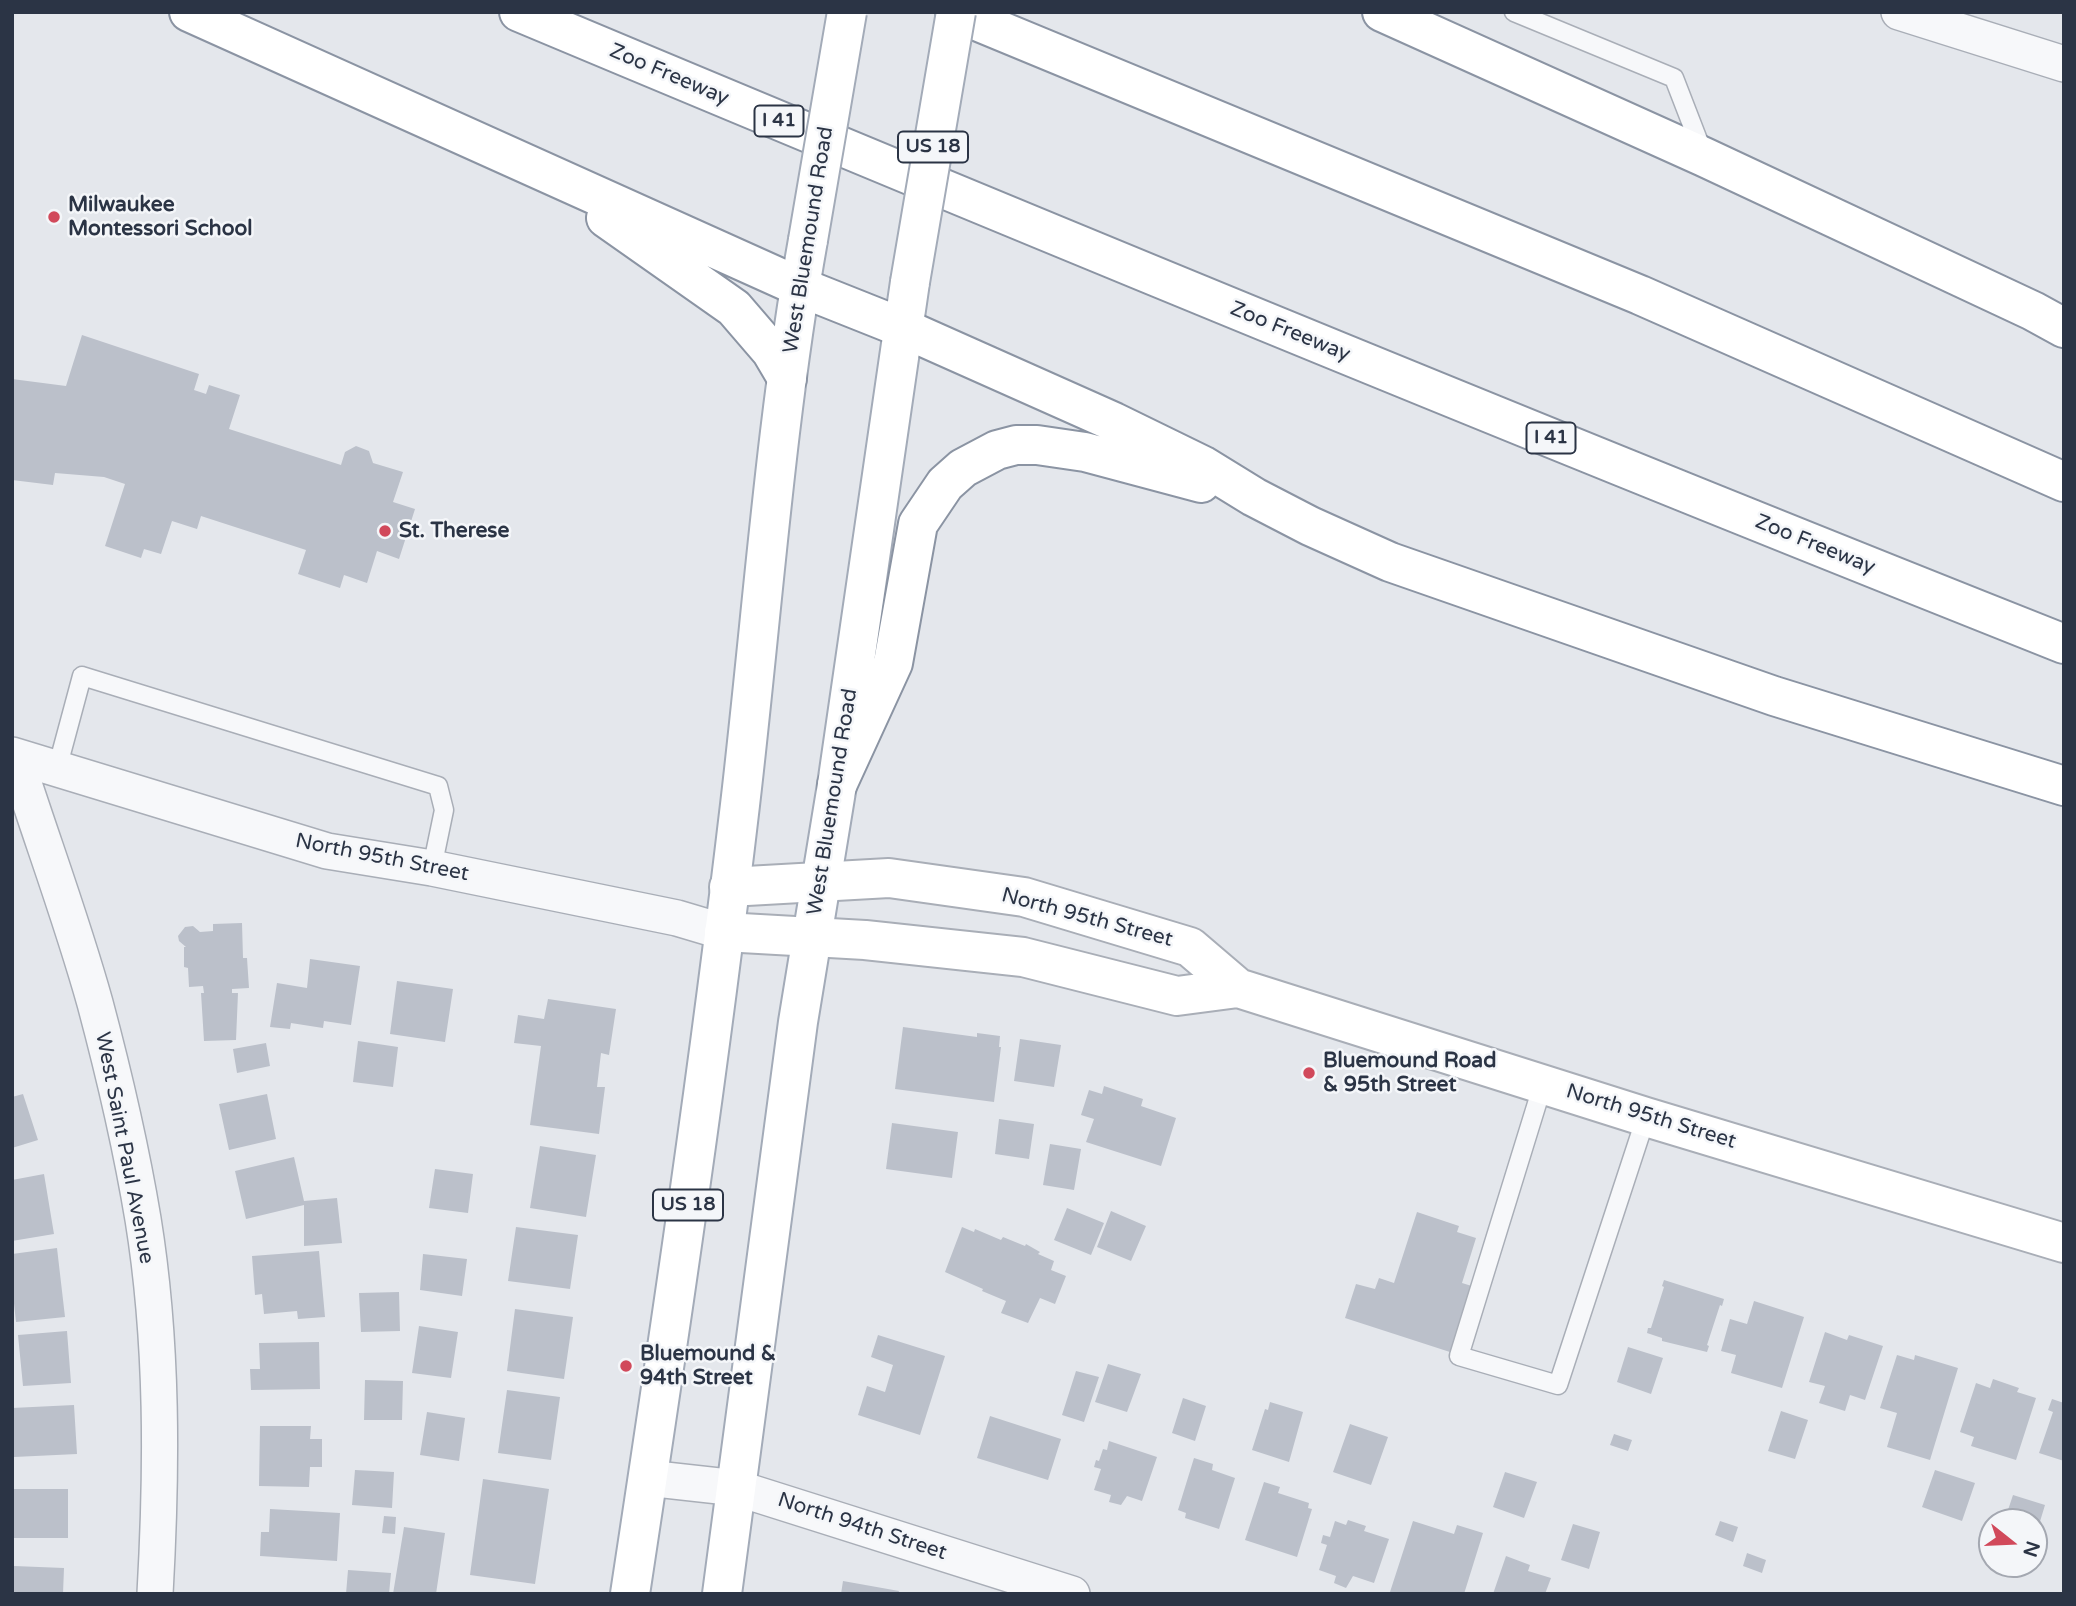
<!DOCTYPE html>
<style>
body{margin:0}
#map{position:relative;width:2076px;height:1606px;overflow:hidden;background:#e4e7ec;font-family:"Varela Round",sans-serif}
canvas{display:block}
.frame{position:absolute;inset:0;border:14px solid #2b3445;pointer-events:none}
.north{position:absolute;left:1978px;top:1508px;width:70px;height:70px;box-sizing:border-box;background:#f4f6f9;border:2px solid #a4a8b1;border-radius:50%;rotate:108deg;font-size:19px;font-weight:700;line-height:28px;text-align:center;color:#2b3445}
.north::after{content:'';display:block;margin:auto;width:24px;height:32px;background:#d1495b;clip-path:polygon(50% 0,100% 100%,50% 72%,0 100%)}
</style>
<div id="map">
<canvas width="2076" height="1606"></canvas>
<div class="frame"></div>
<div class="north">N</div>
</div>
<script>
const ctx = document.querySelector('canvas').getContext('2d');
ctx.lineJoin = 'round';
function fillPath(path, color) {
  ctx.fillStyle = color;
  ctx.fill(path, 'evenodd');
}
function stroke(path, color, width, dash) {
  ctx.strokeStyle = color;
  ctx.lineWidth = width;
  ctx.lineCap = dash ? 'butt' : 'round';
  ctx.setLineDash(dash || []);
  ctx.stroke(path);
}
function label(font, color, halo, rows, align = 'center') {
  ctx.font = font + ' "Varela Round",sans-serif';
  ctx.lineWidth = 5;
  ctx.setLineDash([]);
  ctx.textBaseline = 'middle';
  ctx.strokeStyle = halo;
  ctx.fillStyle = color;
  for (const [text, x, y, turn = 0] of rows) {
    ctx.save();
    ctx.translate(x, y);
    ctx.rotate((+turn || 0) * Math.PI / 180);
    ctx.textAlign = isNaN(turn) ? turn : align;
    if (halo) ctx.strokeText(text, 0, 0);
    ctx.fillText(text, 0, 0);
    ctx.restore();
  }
}
const building = new Path2D(`
 M82,335L199,374L194,390L206,394L209,385L240,395L229,429L341,465L345,452L356,446L369,451L373,463L403,472L393,502L415,509L399,559L377,551L367,583L344,575L340,588L298,574L306,550L201,516L197,529L172,521L161,554L144,549L141,558L105,546L125,484L104,477L55,473L53,485L12,480V379L66,386Z
 M242,923L243,958H247L249,988L232,989V993H238L236,1040L204,1041L201,993H204L203,986L189,987L188,968L184,967V947H186L179,941L178,936L185,927L193,926L200,932L213,931V924Z
 M310,959L360,966L351,1025L324,1021L323,1028L291,1023L290,1029L270,1027L277,983L307,988Z
 M397,981L453,989L445,1042L390,1034Z
 M548,999L616,1009L609,1055L601,1053L597,1087H605L599,1134L530,1125L541,1046L514,1043L518,1015L544,1019Z
 M903,1027L977,1037V1033L1000,1036L999,1047H1001L994,1102L895,1089Z
 M1020,1039L1061,1045L1054,1087L1014,1081Z
 M358,1041L398,1047L393,1087L353,1082Z
 M266,1043L270,1066L237,1073L233,1049Z
 M1104,1086L1143,1099L1141,1106L1176,1118L1161,1166L1086,1142L1094,1119L1081,1115L1089,1090L1102,1094Z
 M23,1094L38,1140L12,1148V1097Z
 M267,1094L276,1139L229,1150L219,1104Z
 M999,1119L1034,1124L1029,1159L995,1154Z
 M892,1123L958,1132L952,1178L886,1169Z
 M1050,1144L1081,1149L1074,1190L1043,1185Z
 M540,1146L596,1155L586,1217L530,1208Z
 M294,1157L304,1201L337,1198L342,1243L304,1246V1205L246,1219L235,1171Z
 M435,1169L473,1174L468,1213L429,1208Z
 M44,1174L54,1234L12,1241V1180Z
 M1067,1208L1104,1223L1091,1255L1054,1240Z
 M1111,1211L1146,1226L1131,1261L1097,1247Z
 M1417,1212L1459,1226L1457,1232L1476,1238L1462,1283L1475,1287L1453,1353L1345,1318L1356,1284L1375,1289L1379,1278L1394,1283Z
 M516,1227L578,1235L570,1289L508,1281Z
 M962,1227L974,1232L975,1229L1001,1240L1003,1237L1025,1246L1026,1244L1040,1252L1038,1254L1054,1261L1051,1270L1066,1276L1055,1304L1040,1298L1028,1323L1001,1313L1006,1301L982,1291L983,1289L945,1272Z
 M57,1248L65,1317L16,1322L12,1285V1254Z
 M319,1251L325,1317L298,1319L297,1311L264,1314L262,1294L255,1295L252,1256Z
 M423,1254L467,1259L462,1296L420,1290Z
 M1664,1280L1724,1299L1722,1306L1720,1305L1707,1345L1709,1346L1707,1352L1662,1341V1338L1647,1333L1648,1328H1651L1664,1287L1662,1286Z
 M399,1292L400,1331L361,1332L359,1293Z
 M1754,1301L1804,1317L1782,1388L1731,1373L1736,1355L1721,1351L1730,1319L1747,1324Z
 M515,1309L573,1317L564,1379L507,1371Z
 M419,1326L458,1332L451,1378L412,1373Z
 M67,1331L71,1383L23,1386L18,1335Z
 M1825,1332L1847,1340L1849,1335L1883,1346L1865,1400L1850,1395L1845,1411L1819,1403L1825,1386L1809,1382Z
 M878,1335L945,1356L920,1435L858,1415L867,1386L885,1392L893,1365L871,1357Z
 M319,1342L320,1389L251,1390L250,1369H260L259,1343Z
 M1628,1347L1663,1358L1651,1394L1617,1382Z
 M1897,1355L1914,1360L1915,1355L1958,1368L1930,1460L1887,1447L1897,1413L1880,1408Z
 M1108,1364L1141,1374L1127,1412L1095,1402Z
 M1076,1371L1099,1377L1084,1422L1062,1415Z
 M1993,1379L2019,1388L2017,1392L2036,1398L2016,1460L1971,1446L1974,1437L1960,1432L1976,1383L1990,1388Z
 M365,1380L403,1381L402,1420H364Z
 M507,1390L560,1397L551,1460L498,1453Z
 M1183,1398L1206,1406L1195,1441L1172,1433Z
 M2052,1399L2064,1403V1461L2039,1453L2053,1412L2048,1410Z
 M1270,1402L1303,1412L1289,1462L1252,1450L1265,1409L1268,1410Z
 M74,1405L77,1454L14,1457L12,1408Z
 M1781,1411L1808,1420L1795,1459L1768,1451Z
 M427,1412L465,1418L459,1461L420,1455Z
 M990,1416L1061,1439L1048,1480L977,1458Z
 M1350,1424L1388,1437L1371,1485L1333,1472Z
 M260,1426H311L310,1439H322V1467H310L309,1487L259,1486Z
 M1614,1434L1632,1440L1628,1451L1610,1445Z
 M1109,1441L1157,1457L1142,1501L1127,1496L1121,1505L1109,1502L1111,1495L1094,1490L1101,1469L1094,1467L1096,1460L1099,1461L1103,1449L1107,1450Z
 M1194,1458L1213,1464L1212,1470L1235,1478L1219,1529L1185,1518L1186,1513L1178,1510Z
 M355,1470L394,1472L392,1508L352,1505Z
 M1935,1470L1975,1483L1962,1521L1922,1507Z
 M1505,1472L1537,1482L1524,1518L1493,1507Z
 M483,1479L549,1489L535,1584L470,1575Z
 M1264,1482L1280,1487L1278,1493L1309,1503L1308,1508L1312,1509L1297,1557L1245,1540Z
 M12,1489H68V1538H12Z
 M2013,1495L2045,1505L2035,1538L2034,1522H2004Z
 M270,1509L340,1513L337,1561L260,1556L261,1532H269Z
 M384,1516L396,1517L395,1534L382,1533Z
 M1348,1520L1366,1526L1364,1531L1389,1539L1374,1583L1353,1576L1346,1588L1334,1583L1336,1576L1319,1570L1327,1545L1321,1543L1323,1535L1330,1537L1335,1521L1346,1525Z
 M1413,1521L1454,1534L1457,1525L1483,1533L1464,1594H1397L1390,1592Z
 M1720,1521L1738,1527L1733,1542L1715,1535Z
 M1573,1524L1600,1532L1589,1569L1561,1560Z
 M404,1527L445,1533L436,1594H393Z
 M1747,1553L1766,1560L1762,1573L1743,1566Z
 M1506,1556L1530,1565L1528,1571L1551,1578L1545,1594H1493Z
 M14,1566L64,1568L63,1594H13Z
 M348,1570L391,1573L389,1594H346Z
 M843,1581L899,1591L898,1594H841Z`);
const lane = new Path2D(`
 M1514,12L1674,78L1703,153
 M57,769L82,676L438,786L444,810L432,868
 M1543,1084L1459,1356L1558,1385L1646,1117`);
const street = new Path2D(`
 M1899,12L2064,64
 M12,755L327,851L432,868L677,918L724,932
 M15,756C41,838 72,920 95,1003C114,1074 131,1147 143,1219C163,1342 162,1470 155,1594
 M647,1478L737,1488L1072,1594`);
const secondary = new Path2D(`
 M729,887L889,878L1024,897L1190,947L1238,988L1646,1117L2064,1243
 M724,932L865,940L1023,957L1177,996L1238,988`);
const primary = new Path2D(`
 M630,1594C670,1331 709,1069 740,805C762,617 775,426 808,240
 M722,1594L798,1022L837,785L910,282`);
const highway = new Path2D(`
 M189,12L800,287L903,328L1114,422L1202,465L1254,497L1310,526L1390,562L1774,696L2064,786
 M519,12C1032,227 1547,439 2064,644
 M955,12L1640,295L2064,482
 M1382,12L1704,157L2033,311L2064,328
 M606,218L734,308L771,351L787,378
 M837,785L893,663L918,524L945,484L963,468L997,450L1016,445H1037L1085,452L1201,483`);
const primaryBridge = new Path2D(`
 M808,240L847,12
 M910,282L956,12`);
const markers = [
 [54,217,7,"#d1495b"],
 [385,531,7,"#d1495b"],
 [1309,1073,7,"#d1495b"],
 [626,1366,7,"#d1495b"]
];
const shields = [
 [779,121,49],
 [933,147,70],
 [1551,438,49],
 [688,1205,70]
];
const shieldNames = [
 ["I 41",779,121],
 ["US 18",933,147],
 ["I 41",1551,438],
 ["US 18",688,1205]
];
const streetNames = [
 ["Zoo Freeway",669,75,23],
 ["West Bluemound Road",809,240,-81],
 ["Zoo Freeway",1290,332,22],
 ["Zoo Freeway",1815,545,22],
 ["West Bluemound Road",833,802,-81],
 ["North 95th Street",382,858,11],
 ["North 95th Street",1087,918,15],
 ["North 95th Street",1651,1117,17],
 ["West Saint Paul Avenue",124,1148,79],
 ["North 94th Street",862,1527,18]
];
const poiNames = [
 ["Milwaukee",68,205],
 ["Montessori School",68,229],
 ["St. Therese",399,531],
 ["Bluemound Road",1323,1061],
 ["& 95th Street",1323,1085],
 ["Bluemound &",640,1354],
 ["94th Street",640,1378]
];
fillPath(building, '#bbc0ca');
stroke(lane, '#a9aeb7', 21);
stroke(street, '#a9aeb7', 38);
stroke(secondary, '#a9aeb7', 42);
stroke(primary, '#a3abb8', 42);
stroke(highway, '#8b94a3', 42);
stroke(lane, '#f7f8fa', 18);
stroke(street, '#f7f8fa', 35);
stroke(secondary, '#fff', 38);
stroke(primary, '#fff', 38);
stroke(highway, '#fff', 38);
stroke(primaryBridge, '#a3abb8', 42, []);
stroke(primaryBridge, '#fff', 38);
for (const [x, y, r, color] of markers) {
  const dot = new Path2D();
  dot.arc(x, y, r, 0, 2 * Math.PI);
  ctx.fillStyle = color;
  ctx.fill(dot);
  stroke(dot, '#f4f6f9', 2.5);
}
for (const [x, y, w] of shields) {
  const box = new Path2D();
  box.roundRect(x - w / 2, y - 15.5, w, 31, 5);
  ctx.fillStyle = '#f4f6f9';
  ctx.fill(box);
  stroke(box, '#2b3445', 2);
}
label('bold 19px', '#2b3445', null, shieldNames);
label('21px', '#2b3445', '#f4f6f9', streetNames);
label('bold 21px', '#2b3445', '#f4f6f9', poiNames, 'left');
</script>
